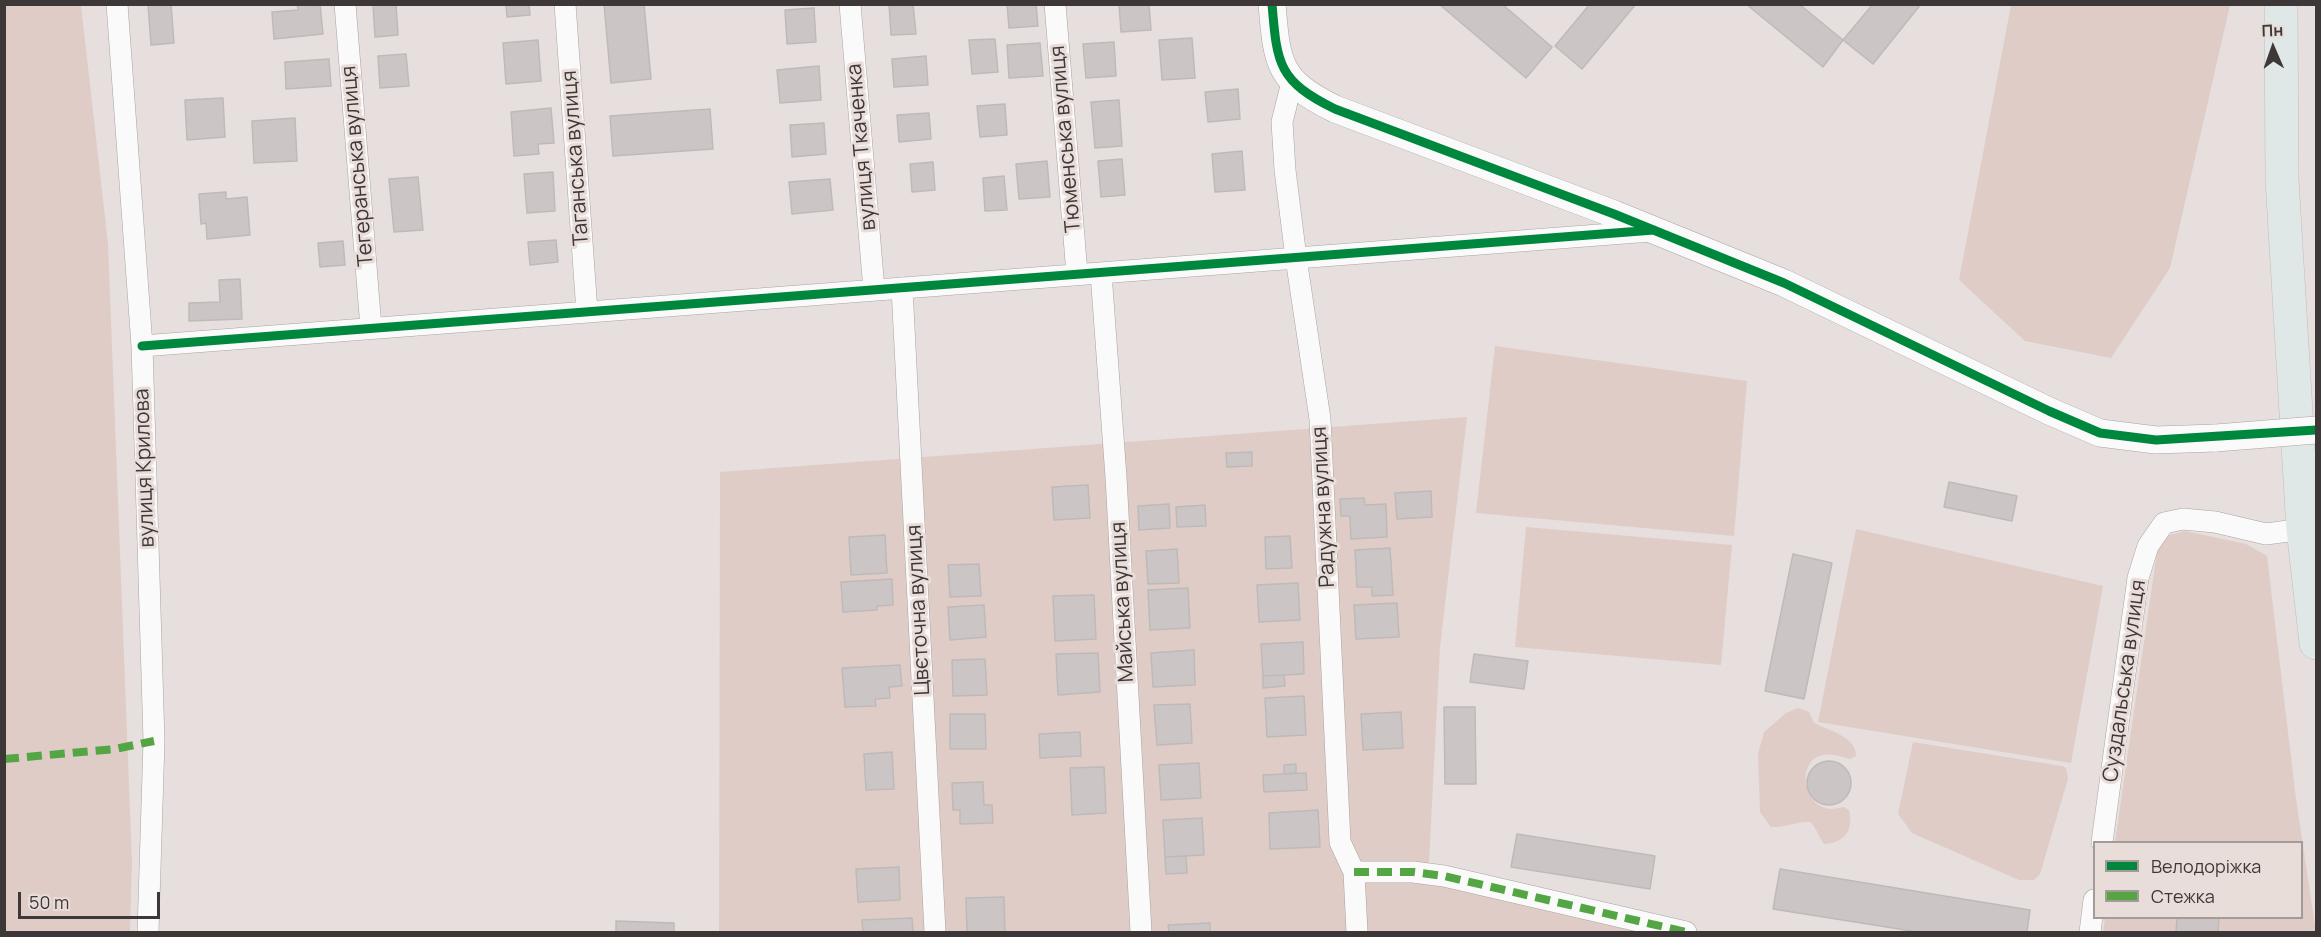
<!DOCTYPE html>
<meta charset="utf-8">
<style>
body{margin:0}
#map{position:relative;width:2321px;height:937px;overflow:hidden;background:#e6dfde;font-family:Manrope,sans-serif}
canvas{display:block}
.frame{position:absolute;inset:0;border:6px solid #3d3837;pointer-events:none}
.legend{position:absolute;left:2093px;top:841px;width:210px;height:78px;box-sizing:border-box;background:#e9ddda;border:2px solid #a49b99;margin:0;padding:8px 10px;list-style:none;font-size:18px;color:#3d3837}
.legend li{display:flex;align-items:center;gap:12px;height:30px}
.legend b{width:30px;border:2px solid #a49b99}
.north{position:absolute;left:2243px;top:18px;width:60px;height:60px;-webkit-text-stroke:4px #e9ddda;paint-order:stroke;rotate:358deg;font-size:16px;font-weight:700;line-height:24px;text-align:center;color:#3d3837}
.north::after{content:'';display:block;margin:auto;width:21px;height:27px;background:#3d3837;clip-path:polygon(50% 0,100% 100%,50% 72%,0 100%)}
.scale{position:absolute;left:18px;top:892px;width:142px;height:27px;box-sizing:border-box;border:3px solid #3d3837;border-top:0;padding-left:8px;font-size:18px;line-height:21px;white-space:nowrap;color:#3d3837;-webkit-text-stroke:4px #e9ddda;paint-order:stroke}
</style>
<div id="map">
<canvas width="2321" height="937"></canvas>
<div class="frame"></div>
<ul class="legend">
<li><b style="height:8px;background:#00873e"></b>Велодоріжка</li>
<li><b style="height:8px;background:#54a645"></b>Стежка</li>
</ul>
<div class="north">Пн</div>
<div class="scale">50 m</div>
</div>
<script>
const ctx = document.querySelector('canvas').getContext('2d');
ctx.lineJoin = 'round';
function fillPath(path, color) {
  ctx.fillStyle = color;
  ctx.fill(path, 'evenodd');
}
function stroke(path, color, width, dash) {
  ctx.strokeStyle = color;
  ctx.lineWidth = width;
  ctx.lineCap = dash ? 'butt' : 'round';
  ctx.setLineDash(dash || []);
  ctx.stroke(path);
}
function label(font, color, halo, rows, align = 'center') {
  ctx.font = font + ' Manrope,sans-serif';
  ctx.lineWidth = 6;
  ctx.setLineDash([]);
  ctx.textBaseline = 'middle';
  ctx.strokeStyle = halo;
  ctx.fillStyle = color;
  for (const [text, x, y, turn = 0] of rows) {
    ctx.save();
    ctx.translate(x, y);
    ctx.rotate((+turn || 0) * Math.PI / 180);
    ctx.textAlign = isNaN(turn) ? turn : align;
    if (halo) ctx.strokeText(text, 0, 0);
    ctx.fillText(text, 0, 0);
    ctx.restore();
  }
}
const green = new Path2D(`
 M5,4L81,5L108,244L132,862L130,932H5Z
 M2011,5H2230L2170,268L2111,358L2025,341L1959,280Z
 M1495,346L1747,381L1734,536L1476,513Z
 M1467,417L1440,647L1428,882L1648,932H719L720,472Z
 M1526,527L1732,545L1721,665L1515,647Z
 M1856,529L2103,586L2071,763L1818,722Z
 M2185,531L2246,544L2267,556L2296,799L2316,932H2103L2105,918H2302V842H2115L2158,545L2167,536Z
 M1798,708L1809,712L1814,723C1828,730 1857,737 1856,756L1850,759C1842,757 1832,753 1823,755C1798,759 1801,801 1825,808C1833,810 1837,808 1844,807L1849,810C1854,831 1844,843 1824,844C1818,836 1817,828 1810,822C1796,821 1785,828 1771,827L1760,812L1758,754L1764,732L1786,713Z
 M1913,742L2062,766L2066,768L2068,779L2040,874L2034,880H2019L1912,833L1898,814Z`);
const building = new Path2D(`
 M148,4H171L174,43L151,45Z
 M297,4H320L323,34L274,39L272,12L298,10Z
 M373,4H396L398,35L375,37Z
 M506,4H529L530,15L507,17Z
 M604,4H644L651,79L611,83Z
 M889,4H913L916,34L891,35Z
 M1007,4H1036L1038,26L1009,28Z
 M1119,4H1149L1151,30L1121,32Z
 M1439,4H1502L1552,47L1526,78Z
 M1590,4H1636L1582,69L1555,46Z
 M1746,4H1799L1843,40L1823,67Z
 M1873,4H1921L1873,64L1843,40Z
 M814,8L816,42L787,44L785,10Z
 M1192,38L1195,78L1162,80L1159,40Z
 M995,39L998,72L972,74L969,40Z
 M538,40L541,81L506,84L503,43Z
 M1114,42L1116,76L1086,78L1083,44Z
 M1040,43L1043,76L1009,78L1007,45Z
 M406,54L409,86L380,88L378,56Z
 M926,56L928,85L894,87L892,59Z
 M329,59L331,86L286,89L285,62Z
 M819,66L821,100L780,103L777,70Z
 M1238,89L1240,119L1208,122L1205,92Z
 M223,98L225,137L187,140L185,100Z
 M1119,100L1122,146L1095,148L1091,102Z
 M1005,104L1007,135L980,137L977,106Z
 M551,108L554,143L538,144L539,154L514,156L511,112Z
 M710,109L713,149L613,156L610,116Z
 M929,113L931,139L899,142L897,115Z
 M295,118L297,161L254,163L252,121Z
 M824,123L826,154L792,157L790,125Z
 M1242,151L1245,190L1215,192L1212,154Z
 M1122,159L1125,195L1101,197L1098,161Z
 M1047,161L1050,197L1019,199L1016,164Z
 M933,162L935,190L912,192L910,164Z
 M553,172L555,211L527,213L524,174Z
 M1004,176L1007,210L985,211L983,178Z
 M418,177L423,230L394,232L389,179Z
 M830,179L833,210L792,214L789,182Z
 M226,192V199L247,197L250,235L207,239L206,223L201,224L199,194Z
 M556,240L558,262L530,265L528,242Z
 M343,241L345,265L320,267L318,243Z
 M240,279L242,319L189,321V303L220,302L219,280Z
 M1252,452V466L1227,467L1226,453Z
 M1949,482L2017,496L2012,521L1944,507Z
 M1088,485L1090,518L1054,520L1052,487Z
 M1431,491L1432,517L1397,519L1395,493Z
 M1364,498L1365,505L1386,504L1387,537L1351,539L1350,516H1341L1340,499Z
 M1169,504L1170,528L1139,530L1138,506Z
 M1205,505L1206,526L1177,527L1176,507Z
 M885,535L887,573L851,575L849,537Z
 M1290,536L1292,568L1266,569L1265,537Z
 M1390,548L1393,595L1372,596V587H1357L1355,550Z
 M1177,549L1179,583L1148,584L1146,551Z
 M1793,554L1832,563L1804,699L1765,691Z
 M979,564L981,596L950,597L948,565Z
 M892,579L893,605L877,606V610L843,612L841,582Z
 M1298,583L1300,620L1259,622L1257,585Z
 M1188,588L1190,628L1150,630L1148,590Z
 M1094,595L1096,639L1055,641L1053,596Z
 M1397,603L1399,637L1356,639L1354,605Z
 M984,605L986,637L950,640L948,607Z
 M1303,642L1304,674L1263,676L1261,644Z
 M1194,650L1195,685L1153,687L1151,653Z
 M1098,653L1100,692L1058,695L1056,654Z
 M1474,654L1528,661L1524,689L1470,682Z
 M985,659L987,695L953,696L952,660Z
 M900,665L902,686L889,687L890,698L875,699L876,706L845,707L842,668Z
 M1284,675L1285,686L1263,688V676Z
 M1304,696L1306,735L1267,737L1265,698Z
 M1190,704L1192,743L1157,745L1154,705Z
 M1444,707H1475L1476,784H1445Z
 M1401,712L1403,748L1363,750L1361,714Z
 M950,714H985L986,749H950Z
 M1080,732L1081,756L1040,758L1039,734Z
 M892,752L894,789L866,790L864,754Z
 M1807 783a22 22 0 1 1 44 0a22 22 0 1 1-44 0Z
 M1199,763L1201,798L1161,800L1159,765Z
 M1296,764V773L1284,774V765Z
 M1104,767L1106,813L1072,815L1070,768Z
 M1306,773L1307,790L1264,792L1263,775Z
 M983,782L984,805H992L993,823L960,824V810H953L952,783Z
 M1318,810L1320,847L1270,849L1269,813Z
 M1202,818L1204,855L1165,857L1163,820Z
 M1517,834L1655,856L1650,889L1511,867Z
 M1186,856L1187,873L1166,874L1165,857Z
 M899,867L900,900L858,902L856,869Z
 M1780,869L2030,910L2027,932H1918L1773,909Z
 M1004,897L1005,932H967L966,898Z
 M912,918L913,932H863L862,920Z
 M2177,918H2219L2218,932H2176Z
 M616,921L674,923V932H616Z
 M1210,923V932H1169L1168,925Z`);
const minor = new Path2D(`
 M117,4L142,346L154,741L148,932
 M345,4L371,328
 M565,4L587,312
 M850,4L874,290
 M1055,4L1077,274
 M1292,82L1282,122L1285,170L1296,258L1320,419L1340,842L1354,872L1357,932
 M1101,273L1116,477L1141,932
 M902,288L935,932
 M142,346L1651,231
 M2102,842L2138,578L2148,546L2164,523L2183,519L2215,522L2266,534L2303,529
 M1354,872H1413L1444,876L1686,932
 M2090,932L2094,900`);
const tertiary = new Path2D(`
 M1272,4C1277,64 1278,81 1335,109L1614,214L1784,283L2049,411L2100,433L2156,440L2216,438`);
const primary = new Path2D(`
 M2281,4L2282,179L2303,529L2316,643`);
const tertiaryBridge = new Path2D(`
 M2216,438L2316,430`);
const quiet = new Path2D(`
 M4,759L115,749L154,741
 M1354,872H1413L1444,876L1686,932`);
const cycleway = new Path2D(`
 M1272,4C1277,64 1278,81 1335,109L1614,214L1784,283L2049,411L2100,433L2156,440L2316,430
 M142,346L1654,230`);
const streetNames = [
 ["Тюменська вулиця",1066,139,-95],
 ["вулиця Ткаченка",862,147,-95],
 ["Таганська вулиця",576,158,-94],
 ["Тегеранська вулиця",358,166,-95],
 ["вулиця Крилова",145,468,-92],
 ["Радужна вулиця",1324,507,-93],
 ["Майська вулиця",1123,602,-93],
 ["Цвєточна вулиця",919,610,-93],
 ["Суздальська вулиця",2125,681,-82]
];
fillPath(green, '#dfccc7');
fillPath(building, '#cbc6c5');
stroke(building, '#bebab9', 1.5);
stroke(minor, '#a8a3a2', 22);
stroke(tertiary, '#a8a3a2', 28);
stroke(primary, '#c1bdbc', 34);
stroke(minor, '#fbfafa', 21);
stroke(tertiary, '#fbfafa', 27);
stroke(primary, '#dfe8e6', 33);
stroke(tertiaryBridge, '#a8a3a2', 28, []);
stroke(tertiaryBridge, '#fbfafa', 27);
stroke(quiet, '#54a645', 8, [15, 8]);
stroke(cycleway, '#00873e', 9);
label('21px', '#3d3837', '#e9ddda', streetNames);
</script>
